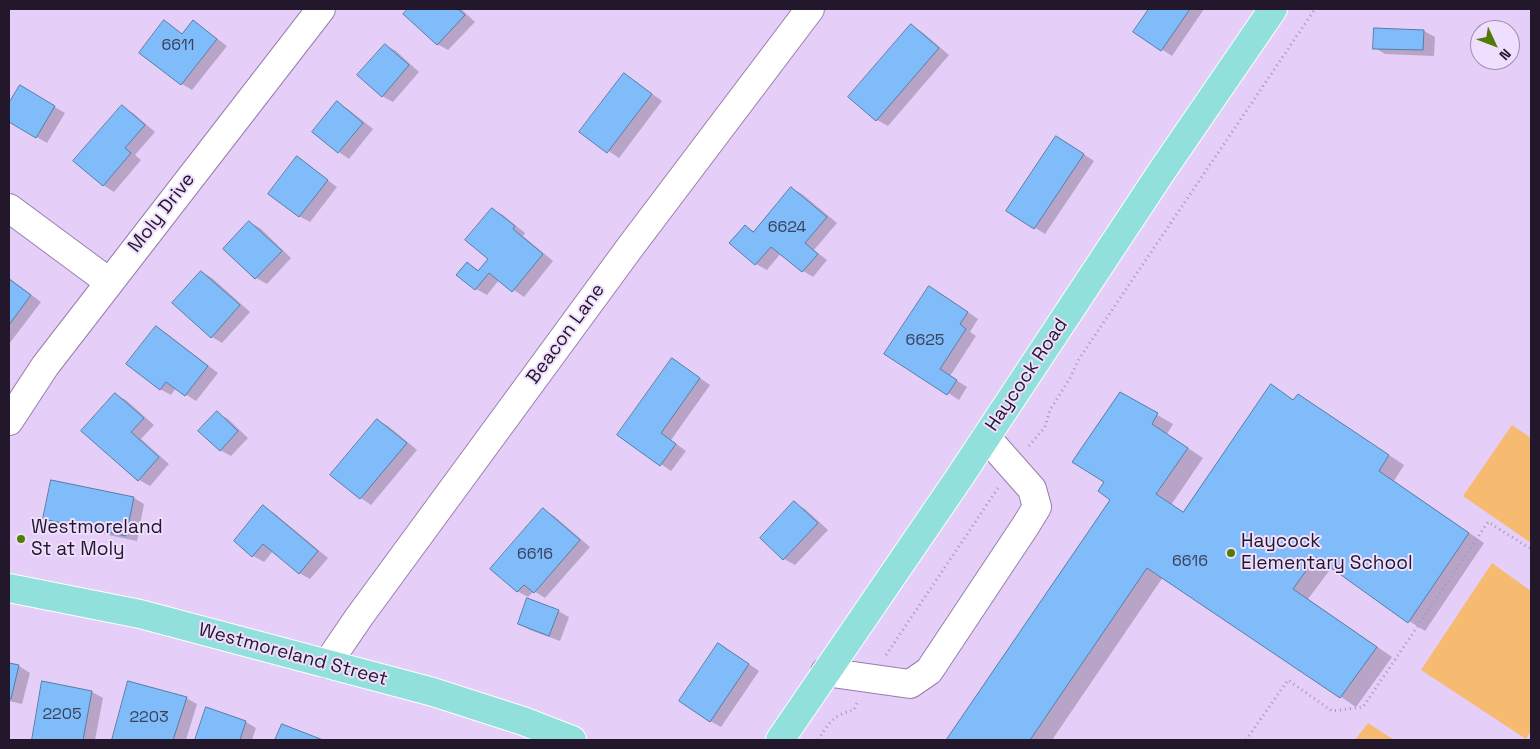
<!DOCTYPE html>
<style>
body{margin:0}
#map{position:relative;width:1540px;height:749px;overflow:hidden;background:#e5cef8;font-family:"Space Grotesk",sans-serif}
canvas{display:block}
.frame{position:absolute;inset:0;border:10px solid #23182b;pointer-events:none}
.north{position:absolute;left:1470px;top:20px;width:50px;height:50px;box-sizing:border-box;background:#efdefe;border:1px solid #9d8faa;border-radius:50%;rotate:133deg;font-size:14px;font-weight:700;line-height:20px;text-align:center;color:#23182b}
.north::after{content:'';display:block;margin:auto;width:18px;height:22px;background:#517c00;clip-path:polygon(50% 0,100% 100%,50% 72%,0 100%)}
</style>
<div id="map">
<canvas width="1540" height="749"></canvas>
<div class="frame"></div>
<div class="north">N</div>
</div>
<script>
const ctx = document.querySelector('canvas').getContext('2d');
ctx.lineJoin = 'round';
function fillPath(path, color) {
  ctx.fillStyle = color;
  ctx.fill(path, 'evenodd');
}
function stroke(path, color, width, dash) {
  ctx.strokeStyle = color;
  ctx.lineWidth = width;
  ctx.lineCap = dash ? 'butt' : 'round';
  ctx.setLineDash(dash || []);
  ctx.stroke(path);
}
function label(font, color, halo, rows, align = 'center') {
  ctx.font = font + ' "Space Grotesk",sans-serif';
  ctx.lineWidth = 4;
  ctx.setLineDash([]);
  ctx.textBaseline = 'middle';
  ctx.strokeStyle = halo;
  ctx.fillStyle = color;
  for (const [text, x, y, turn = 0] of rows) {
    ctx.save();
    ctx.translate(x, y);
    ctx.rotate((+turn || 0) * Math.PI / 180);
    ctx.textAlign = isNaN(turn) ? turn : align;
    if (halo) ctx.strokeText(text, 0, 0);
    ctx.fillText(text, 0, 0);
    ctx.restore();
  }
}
const green = new Path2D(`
 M1512,425L1531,438V543L1463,496Z
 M1492,563L1531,591V731L1526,739L1421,670Z
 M1368,723L1394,740H1355Z`);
const shadow = new Path2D(`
 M409,9H461L475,22L448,50L437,44L405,14Z
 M1150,9H1204L1172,56L1135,32Z
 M193,21L227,46L192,90L182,84L141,52L164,22L183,34Z
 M911,25L922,32L949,55L888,126L877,120L850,97Z
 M1375,29L1424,31L1435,37L1434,56L1385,54L1375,48Z
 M385,45L396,51L419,72L393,102L382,96Z
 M635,81L662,101L619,158L581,132Z
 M20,87L65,113L47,143L9,121V106Z
 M338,103L348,109L373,129L349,159L339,152L314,132Z
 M122,107L133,113L155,132L135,155L141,160L114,192L103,185Z
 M1067,143L1094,161L1045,234L1008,211Z
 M298,158L337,187L310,222L299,216Z
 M791,188L802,194L837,223L814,250L827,260L813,277L803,271L781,253L767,270L756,264L731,243L745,226L755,232Z
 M492,209L503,215L525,233L523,236L553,261L524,297L499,280L487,295L476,289L458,275L467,263L480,271L490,258Z
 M249,222L260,228L291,258L267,284L256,278L225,249Z
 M202,272L212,278L250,312L222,343L212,337Z
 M9,278L41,302L9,344Z
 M940,293L978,319L970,332L976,336L950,376L967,387L959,400L886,353Z
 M156,327L166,333L218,373L196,401L176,388L171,395L160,389Z
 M672,359L710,385L671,440L686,451L671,471L619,435Z
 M1271,386L1295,401L1314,405L1404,465L1394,481L1484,543L1425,631L1409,621L1332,567L1308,599L1392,657L1356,707L1163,577L1052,740H947L1112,499L1106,481L1121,394L1173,424L1167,434L1203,458L1171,505L1184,513Z
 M115,394L126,400L154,425L141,439L169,464L150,486L139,480L83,431Z
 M217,413L228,419L248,438L231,456L220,450Z
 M377,420L388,426L417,450L371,505L361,498L332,475Z
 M134,498L144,504L137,541L55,524L44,518Z
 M794,503L805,509L828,530L795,565L784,559L761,538Z
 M263,507L274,513L328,558L310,579L299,573L273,551L264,562L253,556Z
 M543,510L554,516L590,547L545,598L534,591L528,597L517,591Z
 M558,611L569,617L560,641L530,630L519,624Z
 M719,644L759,671L721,727L710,721Z
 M9,664L19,666L30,673L22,704L9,701Z
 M43,683L92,692L103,698L95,740H33Z
 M129,683L186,698L197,704L186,740H114Z
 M207,709L246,722L256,728L252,740H196Z`);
const building = new Path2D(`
 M408,9H458L465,15L437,45L403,14Z
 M1149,9H1190L1161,51L1133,32Z
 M164,20L182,34L193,20L217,39L181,85L139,53Z
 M911,24L939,48L876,121L848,97Z
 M1374,28L1424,30L1423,50L1373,49Z
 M385,44L409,65L382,97L357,75Z
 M624,73L652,94L607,153L579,132Z
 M20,85L55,106L36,138L9,122V103Z
 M337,101L363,123L338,153L312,132Z
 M122,105L145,125L125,148L131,153L103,186L73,161Z
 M1056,136L1084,154L1034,229L1006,211Z
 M297,156L328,180L299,217L268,194Z
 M791,187L827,217L805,243L818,254L802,272L771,247L755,265L729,243L745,225L753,232Z
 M492,208L515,226L513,229L543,254L512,292L489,273L475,290L456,275L467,262L478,271L488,259L465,240Z
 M249,221L282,251L255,279L223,249Z
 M201,271L240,305L211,338L172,303Z
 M9,279L31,295L9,325Z
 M929,286L968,312L960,324L966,329L940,369L957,380L947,395L884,354Z
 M156,326L208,366L185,396L166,382L160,390L126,364Z
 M672,358L700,378L661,433L676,444L660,466L617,435Z
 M1271,384L1293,400L1298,394L1389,455L1379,471L1469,533L1408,623L1316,557L1293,589L1377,647L1340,698L1147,568L1030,740H946L1110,500L1098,491L1104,482L1072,462L1120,392L1158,413L1152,424L1188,448L1156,494L1183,512Z
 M115,393L144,418L131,432L159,457L138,481L81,431Z
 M217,411L238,431L220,451L198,431Z
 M377,419L407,443L360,499L330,475Z
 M51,480L134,497L126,536L43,519Z
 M794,501L818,523L783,560L760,538Z
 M263,505L318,551L299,574L263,544L252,557L234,541Z
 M543,508L580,540L534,593L524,585L517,592L490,569Z
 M527,598L559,610L549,636L518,624Z
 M718,643L749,664L710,722L679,701Z
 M9,663L19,665L11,699L9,698Z
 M42,681L92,691L83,740H32Z
 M128,681L187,697L173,740H112Z
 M206,707L246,721L240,740H195Z
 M282,724L323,740H275Z`);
const path = new Path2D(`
 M1029,446L1045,427L1050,410L1070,378L1079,359L1315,9
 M886,655L998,488
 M818,740C828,724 834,714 854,710L857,703
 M1246,740L1288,680L1332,711L1363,707L1488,522L1531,549`);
const minor = new Path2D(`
 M9,208L109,282
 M9,421L45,366L321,9
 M327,664L359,617L631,246L810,9
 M825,672L910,684L929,671L1026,525L1037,507L1032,489L986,437`);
const major = new Path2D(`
 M9,588L140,614L433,692L523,721L572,740
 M780,740L959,478L1162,171L1273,9`);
const markers = [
 [21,539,5,"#517c00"],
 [1231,553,5,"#517c00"]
];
const numberNames = [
 ["6611",178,46],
 ["6624",787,228],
 ["6625",925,341],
 ["6616",535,555],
 ["6616",1190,562],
 ["2205",62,715],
 ["2203",149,718]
];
const streetNames = [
 ["Moly Drive",162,213,-52],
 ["Beacon Lane",566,334,-54],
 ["Haycock Road",1027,375,-56],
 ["Westmoreland Street",293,655,15]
];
const poiNames = [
 ["Westmoreland",31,528],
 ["St at Moly",31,550],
 ["Haycock",1241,542],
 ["Elementary School",1241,564]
];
fillPath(green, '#f7ba71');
fillPath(shadow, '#0003');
fillPath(building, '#80bcf9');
stroke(building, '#567da6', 1);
stroke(minor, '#987dad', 30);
stroke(major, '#fff', 30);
stroke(path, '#a895b8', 3, [1, 4]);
stroke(minor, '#fff', 28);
stroke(major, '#92e0dc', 28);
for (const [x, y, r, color] of markers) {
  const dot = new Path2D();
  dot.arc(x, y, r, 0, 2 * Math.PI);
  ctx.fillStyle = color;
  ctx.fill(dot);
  stroke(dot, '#efdefe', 2);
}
label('16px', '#3a415e', null, numberNames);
label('19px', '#23182b', '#efdefe', streetNames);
label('19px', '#23182b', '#efdefe', poiNames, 'left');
</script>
